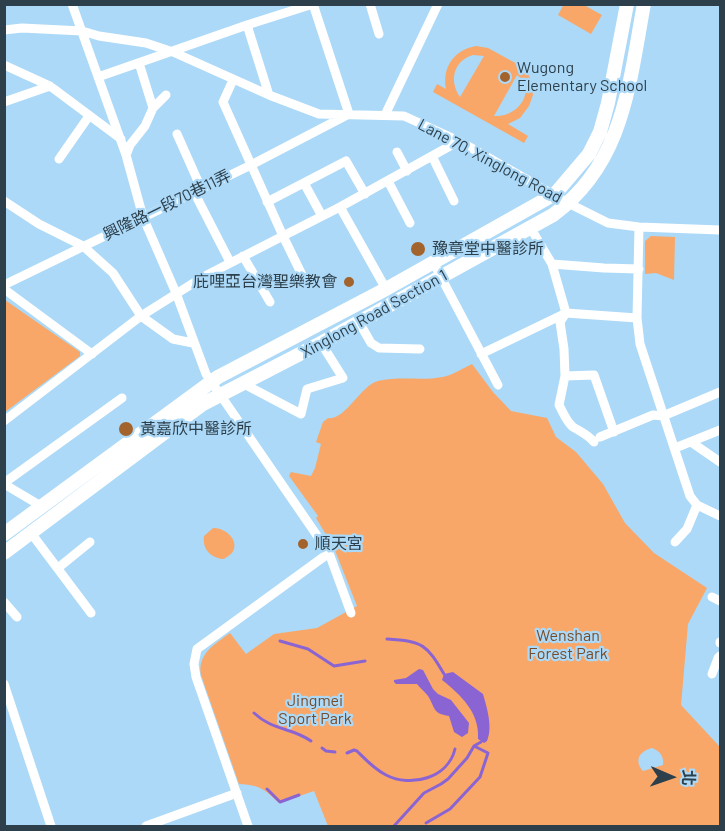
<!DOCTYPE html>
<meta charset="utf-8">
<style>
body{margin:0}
#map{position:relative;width:725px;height:831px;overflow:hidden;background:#acd9f7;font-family:Barlow,"Noto Sans TC",sans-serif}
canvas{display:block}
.frame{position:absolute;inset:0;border:6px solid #2c3f4b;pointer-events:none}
.north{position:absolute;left:641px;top:747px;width:60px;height:60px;-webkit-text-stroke:4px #acd9f7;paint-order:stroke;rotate:92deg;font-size:16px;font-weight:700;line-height:24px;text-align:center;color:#2c3f4b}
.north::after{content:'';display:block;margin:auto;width:21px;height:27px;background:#2c3f4b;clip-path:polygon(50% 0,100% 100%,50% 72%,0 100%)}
</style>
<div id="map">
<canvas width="725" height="831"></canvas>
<div class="frame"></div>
<div class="north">北</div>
</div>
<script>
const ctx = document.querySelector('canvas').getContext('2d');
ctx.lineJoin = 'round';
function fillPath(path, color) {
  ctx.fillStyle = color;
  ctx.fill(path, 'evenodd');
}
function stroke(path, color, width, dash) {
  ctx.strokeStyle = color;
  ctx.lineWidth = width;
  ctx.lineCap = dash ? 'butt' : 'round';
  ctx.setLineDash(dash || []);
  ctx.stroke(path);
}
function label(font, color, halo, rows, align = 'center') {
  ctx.font = font + ' Barlow,"Noto Sans TC",sans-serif';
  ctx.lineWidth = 4.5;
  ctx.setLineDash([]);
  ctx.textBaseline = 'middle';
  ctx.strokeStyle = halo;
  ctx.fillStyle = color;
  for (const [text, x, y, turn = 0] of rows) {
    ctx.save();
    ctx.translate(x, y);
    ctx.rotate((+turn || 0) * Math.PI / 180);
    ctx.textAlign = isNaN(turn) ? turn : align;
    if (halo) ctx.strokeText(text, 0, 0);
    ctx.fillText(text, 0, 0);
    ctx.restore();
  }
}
const green = new Path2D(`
 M564,4L584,5L602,15L591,34L558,15Z
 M476,46L488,48L519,65L527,72L532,82L533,95L529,106L520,118L508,124L528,136L524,143L433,92L437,84L446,89C442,67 454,50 476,46ZM473,55L484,56L460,97C449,81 453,61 473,55ZM517,75C538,91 517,118 494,116Z
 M651,236L675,237L674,280L656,273L645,274V241Z
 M5,300L80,352V356L5,412Z
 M472,364L493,392L511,411L547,418L556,437L576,452L603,484L625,523L654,553L707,588L688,624L681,705L720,747V826H328L314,791L279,803C264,789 260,785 239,784L201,675C197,654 215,644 230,633L246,654L274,634L317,628L357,606L334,548L316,518L318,516L289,476L291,472L311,476L315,468L321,444L316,442L323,422L328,418C345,421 361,385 378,381C399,376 422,381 443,377C453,375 463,368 472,364ZM652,748C660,751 664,756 663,765L643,771C634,761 639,751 652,748Z
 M213,528C224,527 241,540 232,553C231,554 225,559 223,559C211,558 202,549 204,536Z`);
const water = new Path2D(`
 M419,669L423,670L433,689L438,694L451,700L469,723L468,733L462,737L454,732L449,716C432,713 436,709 428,696C425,692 420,688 417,684H396L394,682V680L406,678Z
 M453,672L483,694C487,708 493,727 487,741L484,743L478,739C480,713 461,695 442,680L444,674Z`);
const stream = new Path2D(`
 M387,639C423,641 427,645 444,674
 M280,641L308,649L334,666L365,661
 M254,713C273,731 291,727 311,741
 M322,748L326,751L335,752
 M347,753L354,750L357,751C366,760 374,769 386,775C411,788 448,778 455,749
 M267,789L280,802L299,795
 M426,823L450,809L480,777L488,753L474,746
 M394,826L424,793L441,784L448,779L467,758L474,746L481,742`);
const minor = new Path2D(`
 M72,4L126,155L143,217L176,293L206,374L329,553L351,613
 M370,4L379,34
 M247,25L269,95
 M4,30L22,28L82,31L99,36L146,43L173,52L269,95L319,114L404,116L459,141L568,203L608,223L639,227L720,230
 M4,65L50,86L121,139
 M98,77L247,25L313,4
 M4,102L50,86
 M153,108L166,95
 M385,115L438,4
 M177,134L201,188
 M397,152L407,171
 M126,155L130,145L145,126L153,108L139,63
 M432,156L454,201
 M59,159L89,116
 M388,181L410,223
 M304,183L322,216
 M194,192L230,262
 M4,201L39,224L83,246L113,273L141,316L173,339L193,343
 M267,202L346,161L365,194
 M340,207L459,141
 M530,227L552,264L566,313
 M639,227L637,318L640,344L690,496L697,505L720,516
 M243,256L270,302
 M433,262L498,385
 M552,264L604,268L639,269
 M304,279L283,236L340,207L386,289
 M4,285L251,165L349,114L313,4
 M4,289L92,354
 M566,313L560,322L564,349L565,376L559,405C563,412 566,421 573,427C581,432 587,434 594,442
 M566,313L637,318
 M359,322L371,343L379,348L420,349
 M481,354L564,314
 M565,376L594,375L614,432
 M244,384L301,414L307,389L343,378L321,343
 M4,421L141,316L203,277L283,236L223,102L233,80
 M600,437L653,415L663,416L720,392
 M691,442L720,462
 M675,448L720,430
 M4,483L122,398
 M4,484L41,506
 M31,533L91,613
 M675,542L687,529L697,505
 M58,568L90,542
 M712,597L720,601
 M4,602L17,617
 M720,643V642
 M712,674L718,658L720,656
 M4,684L51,826
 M146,826L237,793
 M248,826L196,677L194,664L197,649L329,553`);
const secondary = new Path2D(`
 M4,534L218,377L386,289L555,194L589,154L600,132L608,103L627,4
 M4,553L203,404L321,343L553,215C624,163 629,84 644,4`);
const markers = [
 [505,77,6,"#a3632d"],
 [418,249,8,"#a3632d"],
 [349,282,6,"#a3632d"],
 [126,429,8,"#a3632d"],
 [303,544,6,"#a3632d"]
];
const poiNames = [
 ["Wugong",517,68],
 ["Elementary School",517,86],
 ["豫章堂中醫診所",432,249],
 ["庇哩亞台灣聖樂教會",337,282,"right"],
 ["黃嘉欣中醫診所",140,429],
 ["順天宮",315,544]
];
const streetNames = [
 ["Lane 70, Xinglong Road",490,161,28],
 ["興隆路一段70巷11弄",167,205,-26],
 ["Xinglong Road Section 1",374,314,-29]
];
const parkNames = [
 ["Wenshan",568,636],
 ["Forest Park",568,654],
 ["Jingmei",315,701],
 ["Sport Park",315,719]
];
fillPath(green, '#f8a768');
fillPath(water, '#8b64d4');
stroke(stream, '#8b64d4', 3);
stroke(minor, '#fff', 9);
stroke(secondary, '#fff', 14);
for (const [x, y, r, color] of markers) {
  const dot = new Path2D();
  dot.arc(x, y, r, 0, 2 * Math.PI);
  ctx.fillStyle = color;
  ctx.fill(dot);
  stroke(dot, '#acd9f7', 2);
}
label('16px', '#2c3f4b', '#acd9f7', poiNames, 'left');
label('16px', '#2c3f4b', '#acd9f7', streetNames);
label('16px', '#784b28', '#acd9f7', parkNames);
</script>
